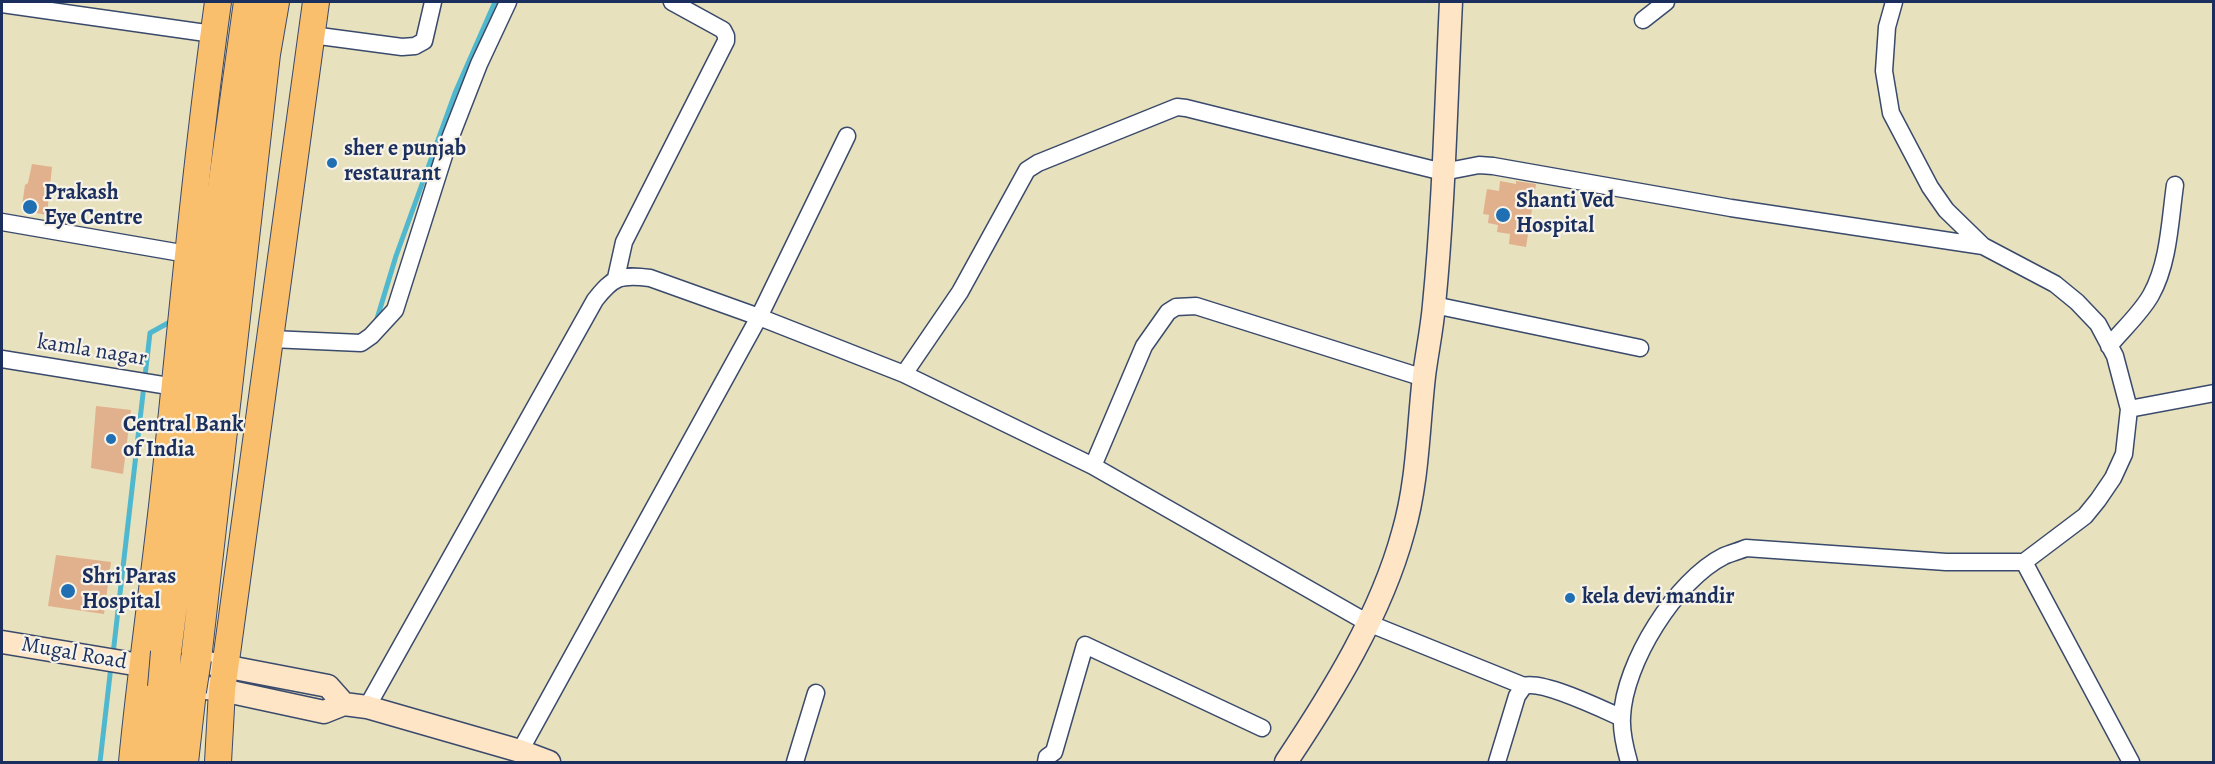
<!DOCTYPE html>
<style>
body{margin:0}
#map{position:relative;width:2215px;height:764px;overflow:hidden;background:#e8e1bd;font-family:Alegreya,serif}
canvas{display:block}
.frame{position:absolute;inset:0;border:3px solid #1b2f5e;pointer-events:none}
</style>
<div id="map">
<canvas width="2215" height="764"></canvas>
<div class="frame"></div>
</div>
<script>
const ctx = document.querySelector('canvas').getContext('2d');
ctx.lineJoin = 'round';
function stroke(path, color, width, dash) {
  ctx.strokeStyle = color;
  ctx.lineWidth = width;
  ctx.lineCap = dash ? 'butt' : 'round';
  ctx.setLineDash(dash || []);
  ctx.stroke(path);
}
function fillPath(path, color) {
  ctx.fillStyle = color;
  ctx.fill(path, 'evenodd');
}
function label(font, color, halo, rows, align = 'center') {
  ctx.font = font + ' Alegreya,serif';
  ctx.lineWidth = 4.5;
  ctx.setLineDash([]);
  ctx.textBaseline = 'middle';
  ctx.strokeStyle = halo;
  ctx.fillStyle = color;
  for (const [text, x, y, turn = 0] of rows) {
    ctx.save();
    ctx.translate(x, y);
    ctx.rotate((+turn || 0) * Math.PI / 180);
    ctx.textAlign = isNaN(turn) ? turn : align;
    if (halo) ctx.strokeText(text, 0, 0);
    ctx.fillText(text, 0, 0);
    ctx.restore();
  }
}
const stream = new Path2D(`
 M376,322L396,256L455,93L495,2
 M113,654L150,333L168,323
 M100,762L111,666`);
const building = new Path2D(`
 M32,164L52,167L47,215L25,211L26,206H22L25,185L28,183Z
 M1500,181L1516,184V181L1536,184L1526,247L1509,244L1510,234L1497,232L1498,225L1488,223L1489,215L1483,214L1487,189L1499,191Z
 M96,406L131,410L123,474L91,468Z
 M56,555L111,562L104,614L48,606Z`);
const street = new Path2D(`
 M1894,2L1887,27L1884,71L1891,113L1930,187L1946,210L1983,246L2055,284L2077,302L2098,324L2115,356L2129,409L2124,454L2113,478L2098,500L2085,516L2024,562
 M2,4L213,34
 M1643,20L1666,2
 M312,35L402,47L415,46L424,41L433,2
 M2,222L187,254
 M616,278L624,242L726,41V36L723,30L672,2
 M1434,305L1640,348
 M271,339L361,343L371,336L395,310L447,146L479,64L508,2
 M2109,346C2123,329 2141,313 2151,295C2169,263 2170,220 2175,185
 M2,359L175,387
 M904,374L960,292L1027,170L1038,163L1177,107L1186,108L1443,172L1479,165L1493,166L1731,208L1983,246
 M2129,409L2214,393
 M1093,466L1144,346L1168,312L1176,307L1196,306L1424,378
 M367,707L595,300C613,277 620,274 650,278L759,317L904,374L1093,466L1368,623L1524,686
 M520,751L759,317L847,136
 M795,762L816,693
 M1046,762L1047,757L1054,752L1085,645L1262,728
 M1497,762L1517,696L1524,686C1542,680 1602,709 1622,718
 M1629,762C1625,748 1621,732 1622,717C1624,663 1676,580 1724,556C1731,553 1739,551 1746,548L1946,562H2024L2131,762`);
const secondary = new Path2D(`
 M2,642L146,666
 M208,663L328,686L344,704
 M176,684L222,690L324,712L344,704L367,707L520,751L549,762
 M1286,762C1332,693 1381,614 1403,533C1418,482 1418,429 1424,376C1427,352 1432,329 1434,305C1444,204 1446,102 1451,2`);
const primary = new Path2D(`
 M132,762C141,668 155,574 165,479C182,320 196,160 218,2
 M218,762L222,690L316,2`);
const highway = new Path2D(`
 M166,652L199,391L213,259L249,2
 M196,659L265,54L274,2
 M158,762L165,700L163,687
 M183,762L191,691`);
const highwayBridge = new Path2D(`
 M163,687L166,652
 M191,691L196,659`);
const markers = [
 [332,163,6,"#1f6fb2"],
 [30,207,8,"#1f6fb2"],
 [1503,215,8,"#1f6fb2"],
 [111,439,6,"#1f6fb2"],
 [68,591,8,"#1f6fb2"],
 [1570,598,6,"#1f6fb2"]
];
const poiNames = [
 ["sher e punjab",344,150],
 ["restaurant",344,175],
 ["Prakash",44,194],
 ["Eye Centre",44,219],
 ["Shanti Ved",1516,202],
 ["Hospital",1516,227],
 ["Central Bank",123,426],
 ["of India",123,451],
 ["Shri Paras",82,578],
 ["Hospital",82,603],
 ["kela devi mandir",1582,598]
];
const streetNames = [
 ["kamla nagar",92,351,9],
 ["Mugal Road",74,654,10]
];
stroke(stream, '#50b8ce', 5);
fillPath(building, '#e1b08c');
stroke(street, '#3a4a6c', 19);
stroke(secondary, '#3a4a6c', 25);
stroke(primary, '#3a4a6c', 28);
stroke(highway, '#3a4a6c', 32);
stroke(street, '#fff', 16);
stroke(secondary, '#fde5c5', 22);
stroke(primary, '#f9bf6d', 26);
stroke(highway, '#f9bf6d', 30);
stroke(highwayBridge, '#3a4a6c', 32, []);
stroke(highwayBridge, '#f9bf6d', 30);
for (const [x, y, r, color] of markers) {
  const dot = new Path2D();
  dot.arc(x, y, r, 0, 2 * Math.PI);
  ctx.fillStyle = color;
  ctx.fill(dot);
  stroke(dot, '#f7f3e8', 2);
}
label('bold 22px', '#1b2f5e', '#f7f3e8', poiNames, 'left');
label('22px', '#1b2f5e', '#f7f3e8', streetNames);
</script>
